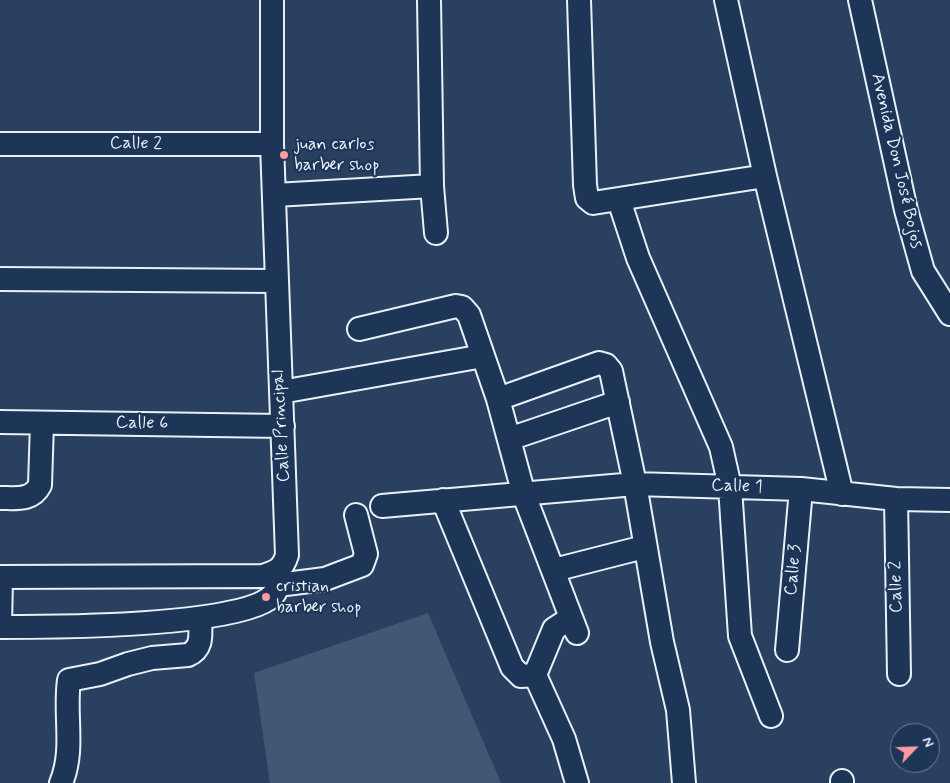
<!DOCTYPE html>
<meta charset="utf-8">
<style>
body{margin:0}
#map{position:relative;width:950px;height:783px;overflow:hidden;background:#294061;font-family:Mynerve,sans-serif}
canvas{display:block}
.north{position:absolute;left:890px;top:723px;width:50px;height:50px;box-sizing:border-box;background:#1d3557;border:1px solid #6e8097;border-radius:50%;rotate:66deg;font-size:14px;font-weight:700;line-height:20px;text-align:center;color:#e8f1f8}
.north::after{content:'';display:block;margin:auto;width:18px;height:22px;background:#ff9aa2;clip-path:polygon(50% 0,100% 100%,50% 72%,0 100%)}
</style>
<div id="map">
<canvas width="950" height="783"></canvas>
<div class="north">N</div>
</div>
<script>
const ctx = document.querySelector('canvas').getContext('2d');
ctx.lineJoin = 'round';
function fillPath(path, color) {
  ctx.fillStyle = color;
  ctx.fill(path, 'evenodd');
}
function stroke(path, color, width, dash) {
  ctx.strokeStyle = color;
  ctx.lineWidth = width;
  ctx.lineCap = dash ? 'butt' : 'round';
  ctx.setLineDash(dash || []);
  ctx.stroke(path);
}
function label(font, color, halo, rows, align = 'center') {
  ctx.font = font + ' Mynerve,sans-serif';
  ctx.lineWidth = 4.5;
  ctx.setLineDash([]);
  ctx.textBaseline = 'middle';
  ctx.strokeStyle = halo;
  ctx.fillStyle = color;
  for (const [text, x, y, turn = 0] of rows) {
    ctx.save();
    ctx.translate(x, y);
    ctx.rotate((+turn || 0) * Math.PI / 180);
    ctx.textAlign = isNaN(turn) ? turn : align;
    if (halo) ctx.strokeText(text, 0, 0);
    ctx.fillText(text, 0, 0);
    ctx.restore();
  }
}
const green = new Path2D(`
 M428,613L501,783H270L254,673Z`);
const minor = new Path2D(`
 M429,0L432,186L436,233
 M579,0L585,185L587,198L593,203L765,176
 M726,0L765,176L842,494
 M860,0L906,210L923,271L950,314
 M0,144H272
 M275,195L432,186
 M619,200L638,258L721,447L730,487L740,636L771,716
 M0,279L276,281
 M359,329L456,306L462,307L469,315L498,399L524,495L577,633
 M281,392L483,356
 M498,399L599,363L606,365L611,371L635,484L662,642L678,710L684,783
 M0,422L283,426
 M509,439L618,402
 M0,498C16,498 32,501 40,485L42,423
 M896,499L899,674
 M443,500L512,667L521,676L535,675
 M382,506L635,484L801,489L896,499L950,500
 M554,570L644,547
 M0,577L263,576C276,572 283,569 287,555L272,144V0
 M278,585L325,579L362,565L366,554L356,515
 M571,618L554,629L535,675L564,739L577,783
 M0,627C49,627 242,627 272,596C279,589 278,581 278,571
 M0,627L1,577
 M787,650L801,489
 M842,781V783
 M61,783C75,750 64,715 69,680L100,674L128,664L152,658L188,655C204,648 200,633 200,618`);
const markers = [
 [284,155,5,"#ff9aa2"],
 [266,597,5,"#ff9aa2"]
];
const streetNames = [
 ["Calle 2",136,144],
 ["Avenida Don José Bojos",896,161,77],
 ["Calle 6",142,424,1],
 ["Calle Principal",282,426,-93],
 ["Calle 1",737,487,2],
 ["Calle 3",794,570,-85],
 ["Calle 2",897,587,-91]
];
const poiNames = [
 ["juan carlos",294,145],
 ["barber shop",294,166],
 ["cristian",276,587],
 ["barber shop",276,608]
];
fillPath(green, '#415774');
stroke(minor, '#e8f1f8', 26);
stroke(minor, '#1d3557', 22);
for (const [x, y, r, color] of markers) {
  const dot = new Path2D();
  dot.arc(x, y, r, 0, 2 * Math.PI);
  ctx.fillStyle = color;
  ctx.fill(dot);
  stroke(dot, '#1d3557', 2);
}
label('18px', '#e8f1f8', '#1d3557', streetNames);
label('18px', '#e8f1f8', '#1d3557', poiNames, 'left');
</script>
